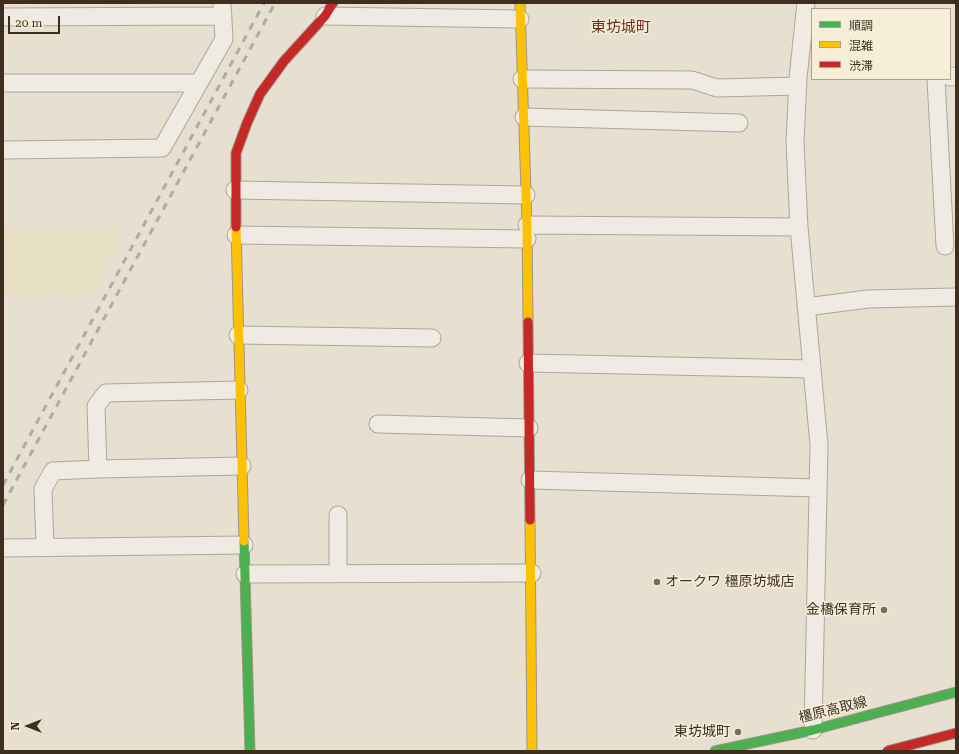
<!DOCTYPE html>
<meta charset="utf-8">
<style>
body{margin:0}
#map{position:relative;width:959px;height:754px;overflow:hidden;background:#e7e0d1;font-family:"Roboto Serif","Noto Sans JP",serif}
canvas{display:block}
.frame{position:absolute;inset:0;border:4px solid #3d2e20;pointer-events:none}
.legend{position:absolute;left:811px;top:8px;width:140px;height:72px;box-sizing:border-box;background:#f7eed8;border:1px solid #ada18e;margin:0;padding:5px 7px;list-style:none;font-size:12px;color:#3d2e20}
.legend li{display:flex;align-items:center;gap:8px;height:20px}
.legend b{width:20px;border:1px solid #ada18e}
.north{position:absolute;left:8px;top:706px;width:40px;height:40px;-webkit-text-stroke:3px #f7eed8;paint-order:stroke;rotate:270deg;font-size:11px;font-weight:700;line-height:16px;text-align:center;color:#3d2e20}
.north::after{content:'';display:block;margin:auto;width:14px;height:18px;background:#3d2e20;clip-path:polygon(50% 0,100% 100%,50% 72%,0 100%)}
.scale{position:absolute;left:8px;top:16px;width:52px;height:18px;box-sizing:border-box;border:2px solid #3d2e20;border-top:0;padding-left:5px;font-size:12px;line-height:14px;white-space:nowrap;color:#3d2e20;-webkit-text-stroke:3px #f7eed8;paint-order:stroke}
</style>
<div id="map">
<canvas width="959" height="754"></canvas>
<div class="frame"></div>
<ul class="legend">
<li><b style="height:5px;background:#4caf50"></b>順調</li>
<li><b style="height:5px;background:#ffc107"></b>混雑</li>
<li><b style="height:5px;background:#c62828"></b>渋滞</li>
</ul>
<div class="north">N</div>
<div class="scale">20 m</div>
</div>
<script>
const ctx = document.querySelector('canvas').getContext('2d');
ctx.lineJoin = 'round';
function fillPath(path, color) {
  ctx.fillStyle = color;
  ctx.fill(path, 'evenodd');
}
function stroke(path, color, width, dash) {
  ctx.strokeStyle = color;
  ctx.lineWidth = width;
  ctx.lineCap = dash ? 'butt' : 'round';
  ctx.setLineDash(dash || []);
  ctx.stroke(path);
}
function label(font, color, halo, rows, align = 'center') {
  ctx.font = font + ' "Roboto Serif","Noto Sans JP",serif';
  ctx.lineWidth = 3;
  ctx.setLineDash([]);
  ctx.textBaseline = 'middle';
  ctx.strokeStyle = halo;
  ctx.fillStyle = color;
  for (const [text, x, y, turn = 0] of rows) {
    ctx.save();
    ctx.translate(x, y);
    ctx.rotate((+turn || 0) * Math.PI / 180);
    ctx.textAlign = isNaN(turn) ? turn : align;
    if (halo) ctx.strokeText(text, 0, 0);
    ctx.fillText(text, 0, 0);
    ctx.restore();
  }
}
const farmland = new Path2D(`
 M114,227L120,241L92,293L3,295V228Z`);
const street = new Path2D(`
 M806,3L798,78L795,142L799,227L819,445L813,730
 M325,16L520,19
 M3,17L223,16
 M950,77L956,76
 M522,79L692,80L717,88L797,86
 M936,79L945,246
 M3,83H199
 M524,117L739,123
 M3,150L162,148L224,39L222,3
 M235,190L526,195
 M527,225L799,227
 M236,235L527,239
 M806,307L868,299L956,297
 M238,335L432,338
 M528,363L811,369
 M239,390L106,393L96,406L98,469L242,466
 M378,424L529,428
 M530,480L818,488
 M338,515V573
 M45,547L43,489L53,471L98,469
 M3,548L244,545
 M245,574L532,573`);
const fast = new Path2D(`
 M244,541L250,751
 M715,751L813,730L956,692`);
const slow = new Path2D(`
 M520,3L527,225L528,322
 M236,227L244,541
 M530,520L532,751`);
const jam = new Path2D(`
 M236,227V153L247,123L260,94L284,61L325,16L333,3
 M528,322L530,520`);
const rail = new Path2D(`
 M3,485L264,3
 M3,505L275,3`);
const jamBridge = new Path2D(`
 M887,751L956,733`);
const markers = [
 [657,582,4,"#786c5e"],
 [884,610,4,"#786c5e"],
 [738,732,4,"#786c5e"]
];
const poiNames = [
 ["オークワ 橿原坊城店",665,582,"left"],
 ["金橋保育所",876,610],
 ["東坊城町",730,732]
];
const streetNames = [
 ["橿原高取線",833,710,-14]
];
const neighbourhoodNames = [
 ["東坊城町",621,28]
];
fillPath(farmland, '#e6dfc2');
stroke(street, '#ada599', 19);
stroke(fast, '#9c958a', 11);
stroke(slow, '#9c958a', 11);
stroke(jam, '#9c958a', 11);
stroke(street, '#efebe3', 17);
stroke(fast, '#4caf50', 9);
stroke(slow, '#ffc107', 9);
stroke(jam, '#c62828', 9);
stroke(rail, '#afaaa2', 3, [7, 7]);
stroke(jamBridge, '#928b80', 11, []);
stroke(jamBridge, '#c62828', 9);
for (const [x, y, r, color] of markers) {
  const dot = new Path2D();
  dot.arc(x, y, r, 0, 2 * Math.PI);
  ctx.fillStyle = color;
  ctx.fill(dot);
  stroke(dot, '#f7eed8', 1.5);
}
label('14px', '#3d2e20', '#f7eed8', poiNames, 'right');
label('14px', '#3d2e20', '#f7eed8', streetNames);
label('15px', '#6b2e1e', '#f7eed8', neighbourhoodNames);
</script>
